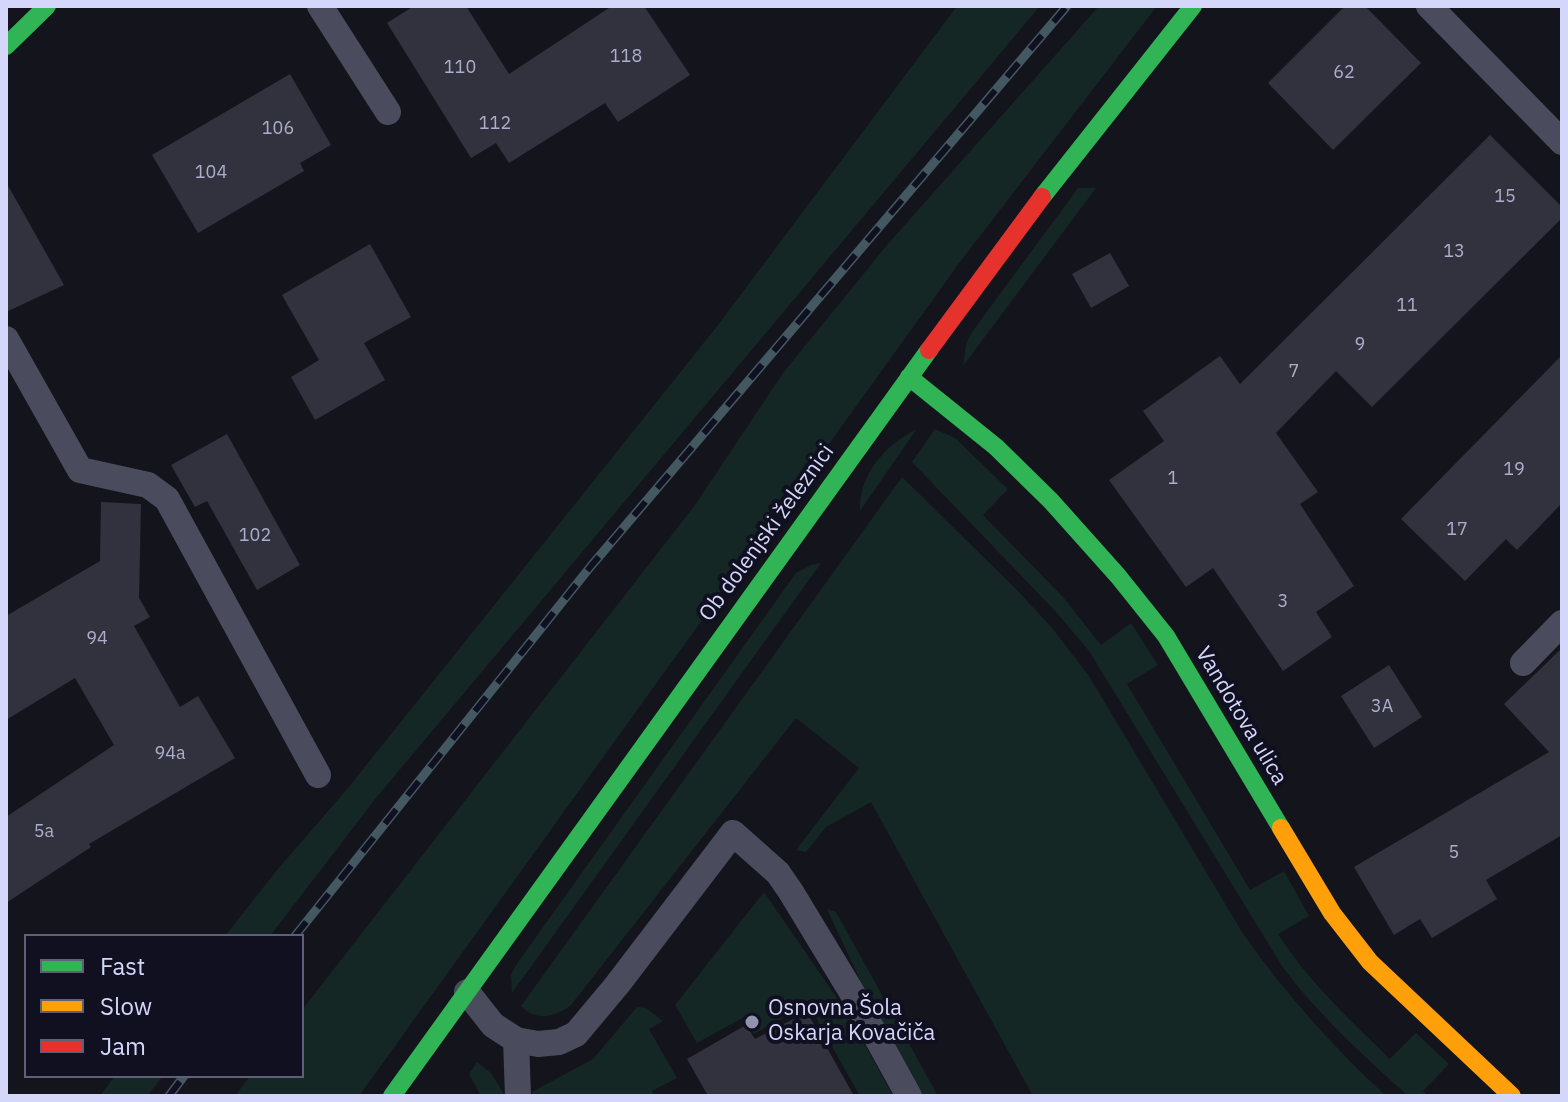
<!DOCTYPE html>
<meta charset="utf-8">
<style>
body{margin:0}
#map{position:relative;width:1568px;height:1102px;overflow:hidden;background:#14141d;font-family:"IBM Plex Sans",sans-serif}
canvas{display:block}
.frame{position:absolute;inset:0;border:8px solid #d5d7fa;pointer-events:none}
.legend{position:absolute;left:24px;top:934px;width:280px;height:144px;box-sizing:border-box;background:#101021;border:2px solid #5f6078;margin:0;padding:10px 14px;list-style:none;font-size:24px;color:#d5d7fa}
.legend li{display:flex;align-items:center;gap:16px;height:40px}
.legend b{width:40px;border:2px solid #5f6078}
</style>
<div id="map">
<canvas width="1568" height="1102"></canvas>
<div class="frame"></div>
<ul class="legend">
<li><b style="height:10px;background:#30b455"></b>Fast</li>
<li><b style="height:10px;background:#ff9f0a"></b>Slow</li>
<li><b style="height:10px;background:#e5322d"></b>Jam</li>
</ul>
</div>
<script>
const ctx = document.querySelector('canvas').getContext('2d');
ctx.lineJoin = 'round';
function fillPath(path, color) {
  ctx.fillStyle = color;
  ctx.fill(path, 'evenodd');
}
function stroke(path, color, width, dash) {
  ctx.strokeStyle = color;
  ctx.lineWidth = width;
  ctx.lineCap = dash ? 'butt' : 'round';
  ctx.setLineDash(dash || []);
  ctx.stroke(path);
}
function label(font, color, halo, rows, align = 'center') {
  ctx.font = font + ' "IBM Plex Sans",sans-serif';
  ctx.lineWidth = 8;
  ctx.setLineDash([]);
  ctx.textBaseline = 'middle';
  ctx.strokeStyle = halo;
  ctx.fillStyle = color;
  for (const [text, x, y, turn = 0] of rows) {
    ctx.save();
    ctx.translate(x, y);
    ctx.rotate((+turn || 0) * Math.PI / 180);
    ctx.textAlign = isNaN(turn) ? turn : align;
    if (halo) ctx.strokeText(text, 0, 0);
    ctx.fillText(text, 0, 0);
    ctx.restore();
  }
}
const green = new Path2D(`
 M957,6H1040L376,798L270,936H225L277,870L348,788L718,325Z
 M1099,6H1157L960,262L359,1096H235L250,1076H302V1010L695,505L783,373L887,245Z
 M1078,188H1096L963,366L966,344L972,332Z
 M935,429L955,438L1008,489L983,515L1063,597L1101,645L1131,623L1158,665L1127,684L1250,890L1284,871L1309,916L1278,934C1309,982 1349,1019 1390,1059L1416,1033L1449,1064L1423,1091L1428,1096H1408C1363,1055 1318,1015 1282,966L1089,651L1057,613L912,462Z
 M916,430L860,511C858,475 886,444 916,430Z
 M902,477L1016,589L1052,628L1089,676L1242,932C1284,992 1332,1046 1386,1096H1033L871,802L826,827L806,852L796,850L859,768L796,718L571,1005C555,1017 536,1022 521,1006Z
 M821,563L512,993L511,975L516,965L796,573L811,565Z
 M764,892L848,1014L893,1096H860L808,1004L754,1034L744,1017L697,1043L675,1005Z
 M827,909L836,912L938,1096H924L862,984Z
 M637,1007L646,1008L663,1021L649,1029L677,1078L652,1091L654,1096H534L532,1092L593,1059Z
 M477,1062L491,1073L505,1096H481L469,1074Z
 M115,1076H163L147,1096H100Z`);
const building = new Path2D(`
 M414,6H466L509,74L612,6H644L690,75L618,122L605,103L509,163L496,143L471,158L387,23Z
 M1345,6H1365L1421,63L1333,150L1268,83Z
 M290,74L331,145L300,163L304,171L198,233L152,155Z
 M1490,135L1562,207V218L1372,407L1336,371L1276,433L1318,492L1300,504L1354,586L1316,612L1332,637L1283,671L1213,568L1186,587L1109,480L1164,441L1143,411L1220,356L1240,384Z
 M6,182L64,285L6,312Z
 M370,244L411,317L364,343L385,380L315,420L291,377L319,360L282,295Z
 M1110,253L1129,286L1091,308L1072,274Z
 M1562,355V503L1517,550L1506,539L1465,581L1401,519Z
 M227,434L300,565L257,590L207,501L195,507L171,465Z
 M101,502L141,504L139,598L150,617L134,626L180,707L198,696L235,758L89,844L91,847L6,903V817L114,745L75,678L6,720V616L100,561Z
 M1562,648V835L1486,880L1497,899L1432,938L1420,919L1394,935L1354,867L1549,752L1504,704Z
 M1389,665L1422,717L1374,748L1341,696Z
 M807,1012L854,1096H708L687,1059L746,1025L755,1039Z`);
const lane = new Path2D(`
 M320,6L388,112
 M1429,6L1562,142
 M6,339L80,470L148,485L167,499L318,775
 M1523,663L1562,623
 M467,992L493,1025L516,1040L518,1096
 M516,1040L538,1044L559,1042L576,1034L617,985L733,833L778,873L791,892L851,991L909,1096`);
const fast = new Path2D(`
 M6,46L47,6
 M1042,197L1193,6
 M909,377L996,447L1051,501L1118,576L1166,636L1281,828
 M392,1096L929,350`);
const slow = new Path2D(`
 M1281,828L1332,913L1370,962L1512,1096`);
const jam = new Path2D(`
 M929,350L1042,197`);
const rail = new Path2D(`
 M295,936L591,566L1067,6
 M169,1096L184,1076`);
const markers = [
 [752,1022,8,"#9193ad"]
];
const numberNames = [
 ["118",626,57],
 ["110",460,68],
 ["62",1344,73],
 ["112",495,124],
 ["106",278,129],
 ["104",211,173],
 ["15",1505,197],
 ["13",1454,252],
 ["11",1407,306],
 ["9",1360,345],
 ["7",1294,372],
 ["19",1514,470],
 ["1",1173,479],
 ["17",1457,530],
 ["102",255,536],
 ["3",1283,602],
 ["94",97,639],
 ["3A",1382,707],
 ["94a",170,754],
 ["5a",44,832],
 ["5",1454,853]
];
const streetNames = [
 ["Ob dolenjski železnici",767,533,-54],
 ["Vandotova ulica",1241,716,59]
];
const poiNames = [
 ["Osnovna Šola",768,1009],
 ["Oskarja Kovačiča",768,1034]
];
fillPath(green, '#142725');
fillPath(building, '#32323f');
stroke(lane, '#4a4c5d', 26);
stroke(fast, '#30b455', 18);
stroke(slow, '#ff9f0a', 18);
stroke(jam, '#e5322d', 18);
stroke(rail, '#435861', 9);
stroke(rail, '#101021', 6, [18]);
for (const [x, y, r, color] of markers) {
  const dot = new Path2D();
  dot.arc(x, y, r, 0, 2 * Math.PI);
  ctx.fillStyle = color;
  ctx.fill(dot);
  stroke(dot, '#101021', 3);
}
label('18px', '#acaecb', null, numberNames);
label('22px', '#d5d7fa', '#101021', streetNames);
label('22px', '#d5d7fa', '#101021', poiNames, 'left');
</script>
